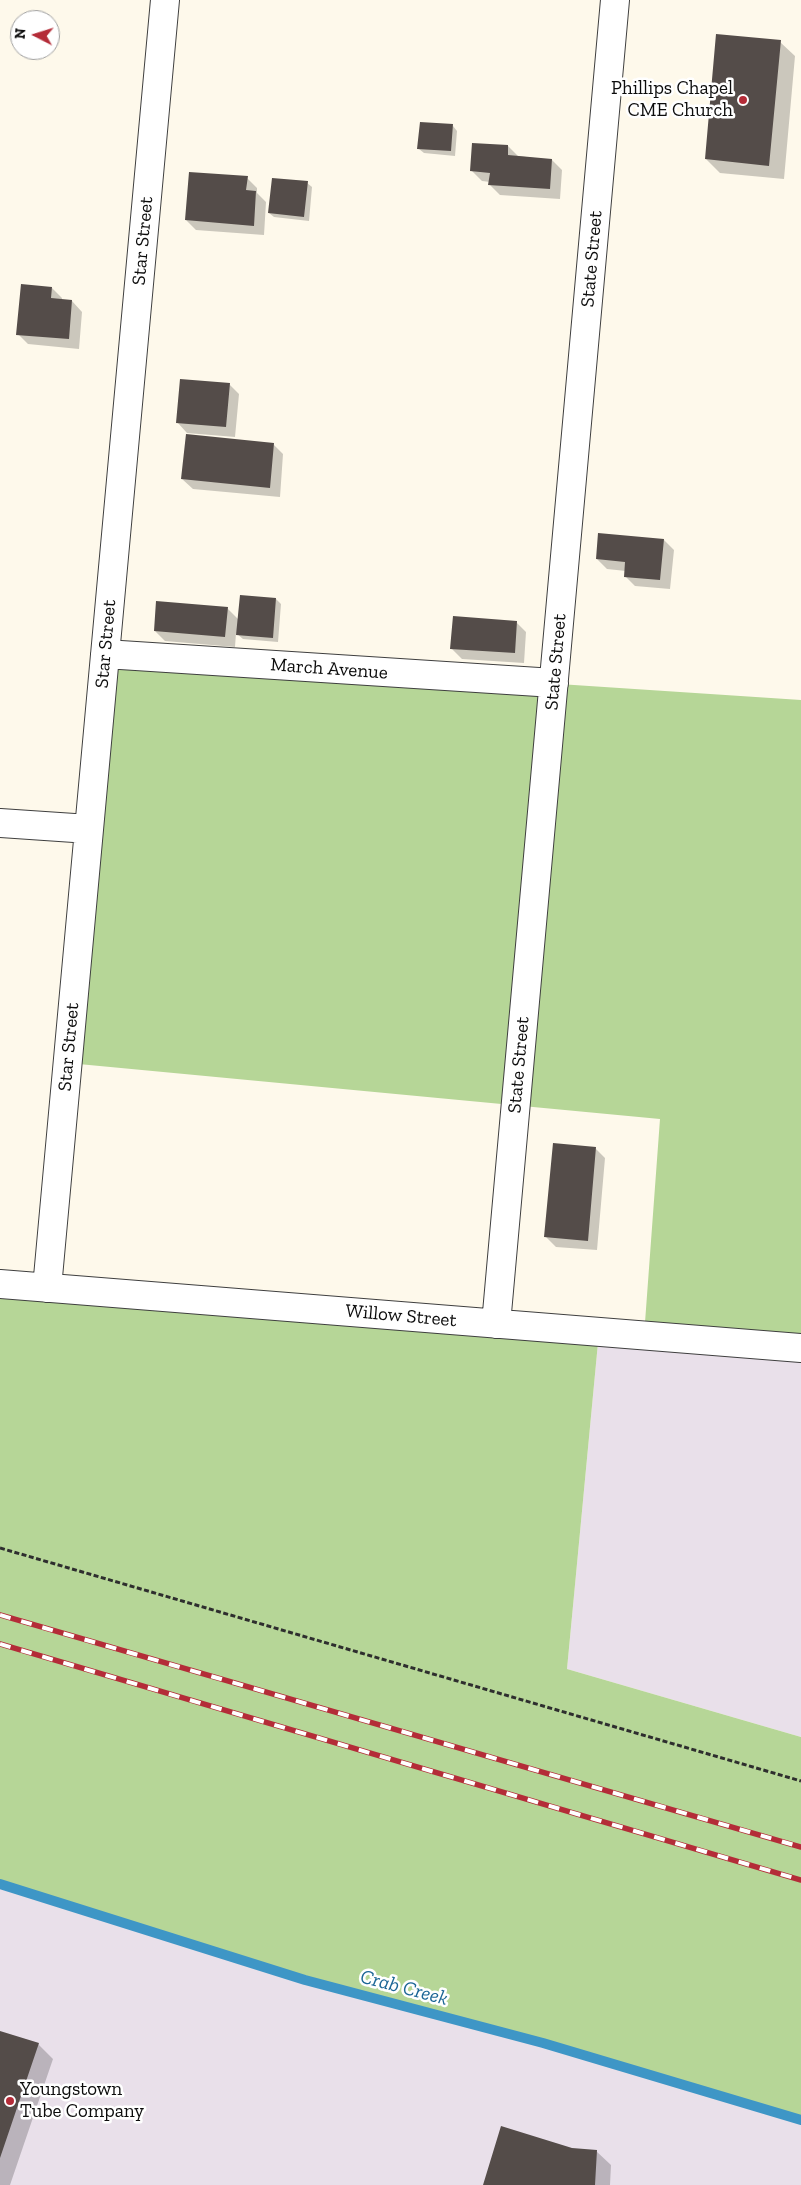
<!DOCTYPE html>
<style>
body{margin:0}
#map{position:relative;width:801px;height:2185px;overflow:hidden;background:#fef9eb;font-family:"Zilla Slab",serif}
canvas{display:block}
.north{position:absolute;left:10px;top:10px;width:50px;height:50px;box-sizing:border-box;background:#fff;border:1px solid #9e9e9e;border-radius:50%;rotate:275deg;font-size:14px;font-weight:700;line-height:20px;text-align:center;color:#0c0c0c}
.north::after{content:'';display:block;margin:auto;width:18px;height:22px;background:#b42c38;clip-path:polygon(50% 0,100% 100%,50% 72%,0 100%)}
</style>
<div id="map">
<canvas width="801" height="2185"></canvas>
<div class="north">N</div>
</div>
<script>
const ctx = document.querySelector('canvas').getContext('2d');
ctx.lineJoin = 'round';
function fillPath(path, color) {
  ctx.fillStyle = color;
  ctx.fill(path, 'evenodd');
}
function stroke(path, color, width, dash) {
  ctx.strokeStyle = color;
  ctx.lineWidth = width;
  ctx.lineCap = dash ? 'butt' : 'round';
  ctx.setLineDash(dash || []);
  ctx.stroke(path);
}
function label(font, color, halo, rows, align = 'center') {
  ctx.font = font + ' "Zilla Slab",serif';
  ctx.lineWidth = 5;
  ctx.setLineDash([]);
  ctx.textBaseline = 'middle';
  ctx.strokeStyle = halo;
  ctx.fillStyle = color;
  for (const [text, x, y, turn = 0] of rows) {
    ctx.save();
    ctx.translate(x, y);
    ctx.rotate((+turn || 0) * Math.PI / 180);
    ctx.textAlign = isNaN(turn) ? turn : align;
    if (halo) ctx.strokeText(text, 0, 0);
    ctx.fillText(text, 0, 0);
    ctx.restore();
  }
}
const industrial = new Path2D(`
 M599,1332L801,1348V1737L567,1669Z
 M0,1884L305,1980L543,2043L801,2120V2185H0Z`);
const forest = new Path2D(`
 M105,654L801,700V1348L644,1336L660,1119L68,1063Z
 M0,1284L599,1332L567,1669L801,1737V2120L543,2043L305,1980L0,1884Z`);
const shadow = new Path2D(`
 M780,42L795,56L784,179L720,173L706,159Z
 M453,126L457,131L455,156L424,153L419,149Z
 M508,146L518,156L552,160L562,170L560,199L500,195L490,185V182L482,181L472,171Z
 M247,178L257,188V193L266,202L264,235L196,230L186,220Z
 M307,183L312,187L309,221L274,217L269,213Z
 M52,288L62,298V301H72L82,312L79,349L28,344L18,334Z
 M229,384L239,394L235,437L187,433L177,422Z
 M273,444L283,454L280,497L193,489L182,479Z
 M664,540L674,550L670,589L635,586L625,576L626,571L607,569L597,559Z
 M276,599L281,604L278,642L243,639L236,633L235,647L165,641L155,631L227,608L239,620Z
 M516,622L526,632L524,663L462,659L452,649Z
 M595,1148L605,1158L597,1250L556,1247L546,1237Z
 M0,2032L38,2044L53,2059L10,2185H0Z
 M572,2149L596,2151L611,2165L610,2185H485Z`);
const stream = new Path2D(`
 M0,1884L305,1980L543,2043L801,2120`);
const building = new Path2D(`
 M716,34L781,40L769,166L705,159Z
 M420,122L453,124L451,151L417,149Z
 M472,143L508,145V155L552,159L550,189L488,185L490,173L470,171Z
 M189,172L248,176L246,190L256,191L254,226L185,220Z
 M272,178L308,181L304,217L268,213Z
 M21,284L52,287L51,298L72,300L69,339L16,335Z
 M180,379L230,383L226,427L176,423Z
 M186,434L274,443L270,488L181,479Z
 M598,533L664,539L660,580L624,577L625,562L596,559Z
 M240,595L276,598L273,638L236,635Z
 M156,601L228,607L225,637L154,631Z
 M453,616L517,621L515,653L450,649Z
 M553,1143L596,1147L588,1241L544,1237Z
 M0,2031L39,2043L0,2158Z
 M501,2126L572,2148L597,2150L595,2185H483Z`);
const path = new Path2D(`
 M0,1548L801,1781`);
const minor = new Path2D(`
 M105,654L554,683
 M0,823L89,829
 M0,1284L801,1348
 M47,1288L165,0
 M496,1324L615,0`);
const rail = new Path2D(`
 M0,1615L801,1847
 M0,1644L801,1880`);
const markers = [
 [743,100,5,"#b42c38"],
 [10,2101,5,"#b42c38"]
];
const poiNames = [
 ["Phillips Chapel",733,89],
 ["CME Church",733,111],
 ["Youngstown",20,2090,"left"],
 ["Tube Company",20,2112,"left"]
];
const streetNames = [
 ["Star Street",143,241,-85],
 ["State Street",592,259,-85],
 ["Star Street",106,644,-85],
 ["State Street",556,662,-85],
 ["March Avenue",329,669,4],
 ["Star Street",69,1047,-85],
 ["State Street",519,1065,-85],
 ["Willow Street",401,1316,5]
];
const waterNames = [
 ["Crab Creek",404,1988,15]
];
fillPath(industrial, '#e9e0ea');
fillPath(forest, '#b6d697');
fillPath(shadow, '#0003');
stroke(stream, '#3e96c6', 10);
fillPath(building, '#544c49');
stroke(minor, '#3f3f3f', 30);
stroke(path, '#2e2e2e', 3, [5, 2.5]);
stroke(minor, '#fff', 28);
stroke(rail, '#b42c38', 5.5);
stroke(rail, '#fff', 4, [11]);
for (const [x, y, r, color] of markers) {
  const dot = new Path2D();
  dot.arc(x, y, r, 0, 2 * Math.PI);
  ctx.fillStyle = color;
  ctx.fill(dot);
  stroke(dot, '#fff', 2);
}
label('19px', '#0c0c0c', '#fff', poiNames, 'right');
label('19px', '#0c0c0c', '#fff', streetNames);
label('italic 20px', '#1c6696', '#fff', waterNames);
</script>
